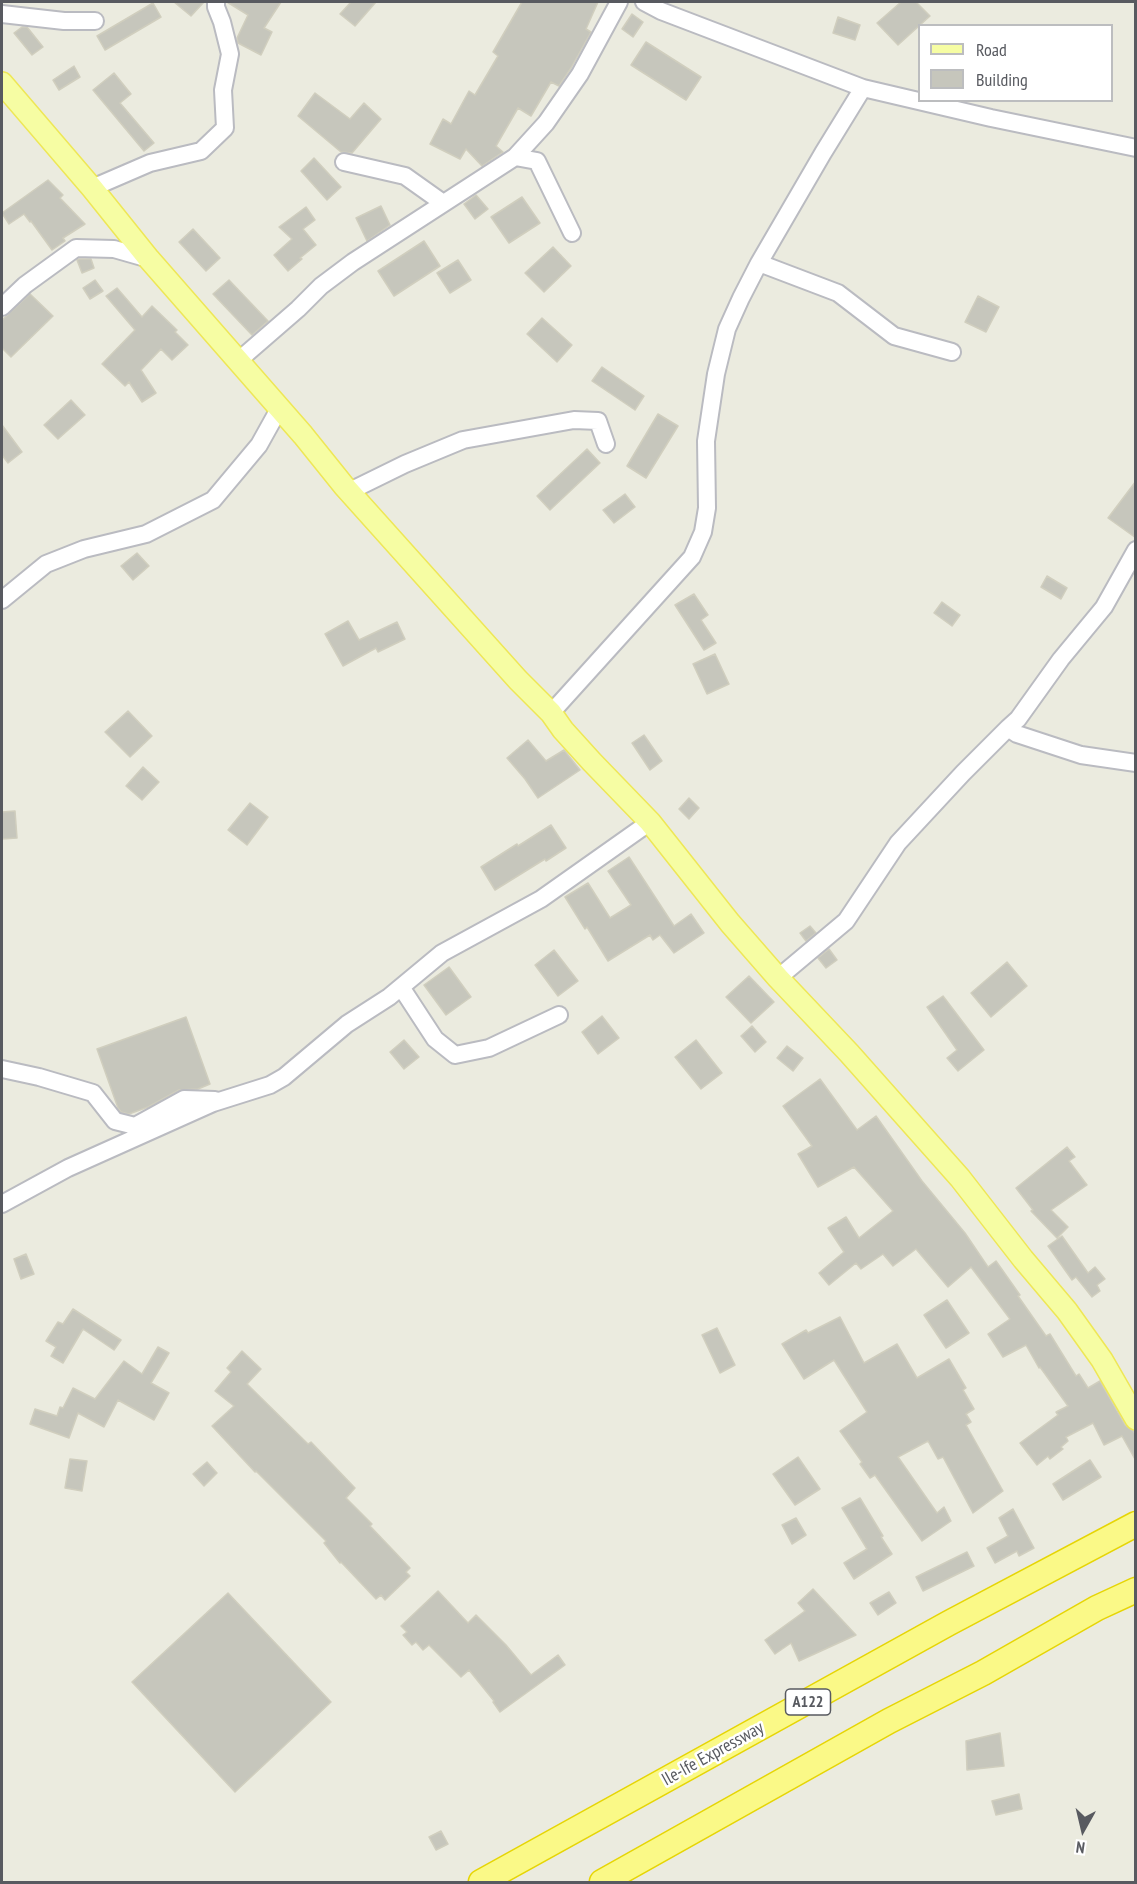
<!DOCTYPE html>
<style>
body{margin:0}
#map{position:relative;width:1137px;height:1884px;overflow:hidden;background:#ebebdf;font-family:"PT Sans Narrow",sans-serif}
canvas{display:block}
.frame{position:absolute;inset:0;border:3px solid #585a60;pointer-events:none}
.legend{position:absolute;left:918px;top:24px;width:195px;height:78px;box-sizing:border-box;background:#fff;border:2px solid #bcbdbf;margin:0;padding:8px 10px;list-style:none;font-size:18px;color:#585a60}
.legend li{display:flex;align-items:center;gap:12px;height:30px}
.legend b{width:30px;border:2px solid #bcbdbf}
.north{position:absolute;left:1053px;top:1800px;width:60px;height:60px;-webkit-text-stroke:4px #fff;paint-order:stroke;rotate:188deg;font-size:16px;font-weight:700;line-height:24px;text-align:center;color:#585a60}
.north::after{content:'';display:block;margin:auto;width:21px;height:27px;background:#585a60;clip-path:polygon(50% 0,100% 100%,50% 72%,0 100%)}
</style>
<div id="map">
<canvas width="1137" height="1884"></canvas>
<div class="frame"></div>
<ul class="legend">
<li><b style="height:8px;background:#f6fda3"></b>Road</li>
<li><b style="height:16px;background:#c6c6bc"></b>Building</li>
</ul>
<div class="north">N</div>
</div>
<script>
const ctx = document.querySelector('canvas').getContext('2d');
ctx.lineJoin = 'round';
function fillPath(path, color) {
  ctx.fillStyle = color;
  ctx.fill(path, 'evenodd');
}
function stroke(path, color, width, dash) {
  ctx.strokeStyle = color;
  ctx.lineWidth = width;
  ctx.lineCap = dash ? 'butt' : 'round';
  ctx.setLineDash(dash || []);
  ctx.stroke(path);
}
function label(font, color, halo, rows, align = 'center') {
  ctx.font = font + ' "PT Sans Narrow",sans-serif';
  ctx.lineWidth = 5;
  ctx.setLineDash([]);
  ctx.textBaseline = 'middle';
  ctx.strokeStyle = halo;
  ctx.fillStyle = color;
  for (const [text, x, y, turn = 0] of rows) {
    ctx.save();
    ctx.translate(x, y);
    ctx.rotate((+turn || 0) * Math.PI / 180);
    ctx.textAlign = isNaN(turn) ? turn : align;
    if (halo) ctx.strokeText(text, 0, 0);
    ctx.fillText(text, 0, 0);
    ctx.restore();
  }
}
const building = new Path2D(`
 M174,2H204L191,16Z
 M227,2H281L264,28L272,32L261,55L238,43L237,38L248,15Z
 M351,2H376L355,26L340,14Z
 M522,2H598L586,29L591,32L571,68L559,86L551,82L531,116L518,108L496,146L503,152L482,166L466,149L460,159L430,144L443,119L451,124L469,91L475,95L498,56L493,52Z
 M901,2H916L930,16L898,45L877,23Z
 M153,3L161,17L105,50L97,36Z
 M632,14L643,22L633,37L622,29Z
 M838,17L860,25L855,40L833,33Z
 M22,27H27L43,47L32,55L14,33Z
 M646,42L701,77L686,100L631,65Z
 M74,66L80,77L59,90L53,80Z
 M114,73L131,94L120,103L154,143L144,151L93,90Z
 M315,93L350,119L364,103L381,119L352,153L341,152L298,116Z
 M314,158L341,187L327,200L301,171Z
 M48,180L63,195L60,198L85,224L63,238L65,241L52,250L31,221L30,222L24,214L9,224L2,213Z
 M476,195L488,209L475,219L464,204Z
 M522,197L540,223L509,243L491,217Z
 M381,206L390,225L367,241L356,218Z
 M306,207L315,220L303,229L316,245L300,258L302,259L288,271L274,255L292,239L279,227Z
 M193,229L220,258L206,271L179,242Z
 M424,241L440,266L394,296L378,271Z
 M553,247L571,266L544,292L525,273Z
 M79,259H91L94,268L82,273L77,260Z
 M458,260L471,280L450,293L437,273Z
 M95,280L103,291L90,299L83,288Z
 M229,280L268,321L252,335L213,294Z
 M117,288L142,317L152,306L177,330L175,332L188,345L172,360L161,349L141,370L156,393L142,402L129,382L125,386L102,364L135,330L106,296Z
 M30,294L53,316L11,357L2,348V320Z
 M978,296L999,307L986,332L965,322Z
 M542,318L572,345L557,362L527,334Z
 M602,367L644,396L635,410L592,381Z
 M71,400L85,415L58,439L44,425Z
 M658,414L678,426L646,478L627,466Z
 M2,425L22,452L8,463L2,455Z
 M587,449L600,463L550,510L537,496Z
 M1136,481V538L1108,518Z
 M625,494L635,507L614,523L603,510Z
 M137,553L149,566L133,580L121,566Z
 M1047,576L1067,588L1061,599L1041,587Z
 M694,594L708,615L701,620L716,643L704,650L675,605Z
 M942,602L960,615L952,626L934,613Z
 M348,621L359,640L397,622L405,639L378,652L376,648L343,666L325,634Z
 M715,654L729,684L707,694L693,664Z
 M128,711L152,736L130,757L105,732Z
 M644,735L662,761L650,770L632,743Z
 M528,740L546,761L564,750L580,770L538,798L525,779L507,758Z
 M143,767L159,782L142,800L126,786Z
 M689,798L699,808L689,819L679,809Z
 M250,803L268,817L247,845L228,830Z
 M15,811L17,838L2,839V812Z
 M551,825L566,848L546,861L545,859L495,890L481,867L517,844L518,846Z
 M629,857L674,926L691,914L704,933L674,953L660,935L653,940L650,935L608,961L587,927L585,929L565,897L588,883L610,918L631,905L608,871Z
 M810,926L816,933L806,941L800,933Z
 M829,949L837,960L826,968L818,958Z
 M554,950L578,981L558,996L535,965Z
 M1007,962L1027,986L991,1017L971,993Z
 M449,967L471,997L446,1015L424,985Z
 M749,976L774,1002L751,1023L726,997Z
 M943,996L984,1050L958,1071L947,1058L957,1050L927,1007Z
 M602,1016L619,1038L598,1054L582,1032Z
 M186,1017L210,1084L198,1089L179,1090L148,1107L129,1114L121,1112L118,1108L97,1049Z
 M752,1026L766,1042L755,1052L741,1036Z
 M404,1040L419,1057L404,1069L390,1052Z
 M696,1040L722,1073L701,1089L675,1057Z
 M787,1046L803,1058L793,1071L777,1058Z
 M820,1079L857,1130L876,1116L922,1181L965,1233L988,1267L996,1261L1020,1295L1018,1296L1046,1336L1050,1334L1076,1376L1079,1374L1088,1388L1100,1381L1125,1425L1133,1431L1136,1435V1461L1122,1436L1104,1445L1093,1423L1066,1437L1068,1441L1061,1447L1063,1449L1050,1459L1048,1456L1037,1465L1020,1443L1058,1415L1056,1412L1068,1406L1040,1367L1039,1368L1026,1345L1003,1357L988,1334L1010,1319L971,1267L948,1287L916,1249L893,1266L883,1254L861,1269L856,1263L829,1285L819,1273L844,1252L828,1228L846,1217L859,1238L893,1211L854,1167L818,1187L798,1154L812,1146L783,1106Z
 M1067,1147L1075,1157L1069,1161L1087,1185L1051,1210L1068,1227L1057,1238L1031,1211L1033,1210L1016,1188Z
 M1062,1236L1088,1273L1095,1267L1105,1279L1097,1285L1100,1291L1092,1297L1076,1277L1072,1280L1048,1246Z
 M26,1254L34,1274L21,1279L14,1259Z
 M947,1300L969,1333L946,1348L924,1315Z
 M73,1309L121,1340L114,1350L83,1329L63,1363L51,1356L56,1347L46,1341L58,1322L63,1324Z
 M840,1317L864,1363L897,1344L917,1378L949,1359L966,1388L963,1390L974,1409L966,1414L971,1422L966,1425L1003,1491L973,1513L943,1457L938,1459L928,1441L898,1457L937,1513L944,1507L951,1521L922,1541L875,1475L870,1478L860,1464L862,1462L840,1431L867,1412L834,1360L804,1379L782,1344L806,1330L808,1333Z
 M717,1328L735,1365L720,1373L702,1335Z
 M158,1347L169,1353L151,1383L169,1393L154,1420L118,1400L104,1427L78,1413L69,1438L30,1424L35,1409L57,1416L60,1407L63,1408L73,1388L95,1399L124,1361L142,1374Z
 M242,1351L261,1369L247,1384L308,1444L311,1442L355,1488L346,1498L372,1524L370,1526L410,1568L406,1572L410,1576L385,1600L381,1595L376,1599L341,1562L340,1563L324,1543L326,1541L256,1471L255,1472L212,1426L234,1406L215,1391L231,1372L227,1368Z
 M798,1457L820,1489L795,1505L773,1474Z
 M70,1459L87,1461L82,1491L65,1488Z
 M1090,1460L1101,1477L1063,1500L1053,1484Z
 M207,1462L217,1473L204,1486L193,1474Z
 M860,1498L883,1536L881,1537L892,1554L854,1579L844,1563L867,1549L842,1508Z
 M1013,1509L1034,1548L1019,1556L1017,1551L995,1563L987,1548L1008,1536L999,1518Z
 M796,1518L806,1535L792,1544L782,1525Z
 M967,1552L974,1566L923,1591L916,1577Z
 M813,1589L856,1635L799,1661L791,1643L775,1654L765,1640L805,1611L798,1603Z
 M438,1591L468,1623L476,1615L506,1645L531,1675L558,1655L565,1665L500,1712L493,1702L494,1701L469,1670L461,1677L429,1645L423,1650L416,1642L412,1645L403,1635L407,1632L401,1626Z
 M889,1592L896,1603L878,1615L870,1603Z
 M228,1593L331,1702L235,1792L132,1682Z
 M1000,1733L1004,1766L967,1770L966,1741Z
 M1019,1794L1022,1809L996,1815L992,1801Z
 M441,1831L448,1844L436,1850L429,1837Z`);
const minor = new Path2D(`
 M644,2L661,11L863,88L991,118L1136,148
 M2,14L64,21H95
 M515,157L546,123L580,74L619,2
 M344,162L405,176L443,203
 M92,188L150,163L201,151L225,128L223,90L230,54L222,22L216,7V2
 M759,263L838,293L894,336L952,352
 M2,307L25,285L76,248L114,249L149,259
 M238,361L298,309L321,286L353,262L515,157L537,161L572,233
 M350,491L405,464L463,440L574,420L598,421L606,444
 M2,600L46,564L84,549L146,534L213,500L259,445L279,409
 M551,713L692,557L703,532L707,508L706,441L716,374L727,329L741,298L759,263L823,153L863,88
 M1008,728L1018,719L1061,659L1104,607L1136,550
 M778,978L846,921L898,843L963,773L1008,728L1017,734L1081,755L1136,763
 M401,987L435,1039L455,1055L489,1048L559,1015
 M2,1069L39,1077L93,1093L115,1121L135,1126L184,1099L215,1100
 M2,1204L68,1168L213,1103L270,1085L284,1077L347,1024L389,997L442,953L541,899L650,822`);
const major = new Path2D(`
 M2,83L92,188L149,259L303,435L344,486L518,680L551,713L563,730L592,762L650,822L730,923L778,978L849,1053L960,1178L1023,1259L1067,1311L1102,1360L1136,1419`);
const highway = new Path2D(`
 M481,1882L949,1623L1136,1524
 M602,1882L889,1721L983,1673L1097,1608L1136,1590`);
const shields = [
 [808,1702,45]
];
const shieldNames = [
 ["A122",808,1702]
];
const streetNames = [
 ["Ile-Ife Expressway",713,1754,-29]
];
fillPath(building, '#c6c6bc');
stroke(building, '#d0cebe', 1.5);
stroke(minor, '#babbc1', 20);
stroke(major, '#eee756', 24);
stroke(highway, '#e6d505', 27);
stroke(minor, '#fff', 16);
stroke(major, '#f6fda3', 21);
stroke(highway, '#faf987', 24);
for (const [x, y, w] of shields) {
  const box = new Path2D();
  box.roundRect(x - w / 2, y - 13, w, 26, 4.5);
  ctx.fillStyle = '#fff';
  ctx.fill(box);
  stroke(box, '#585a60', 1.5);
}
label('bold 16px', '#585a60', null, shieldNames);
label('18px', '#585a60', '#fff', streetNames);
</script>
